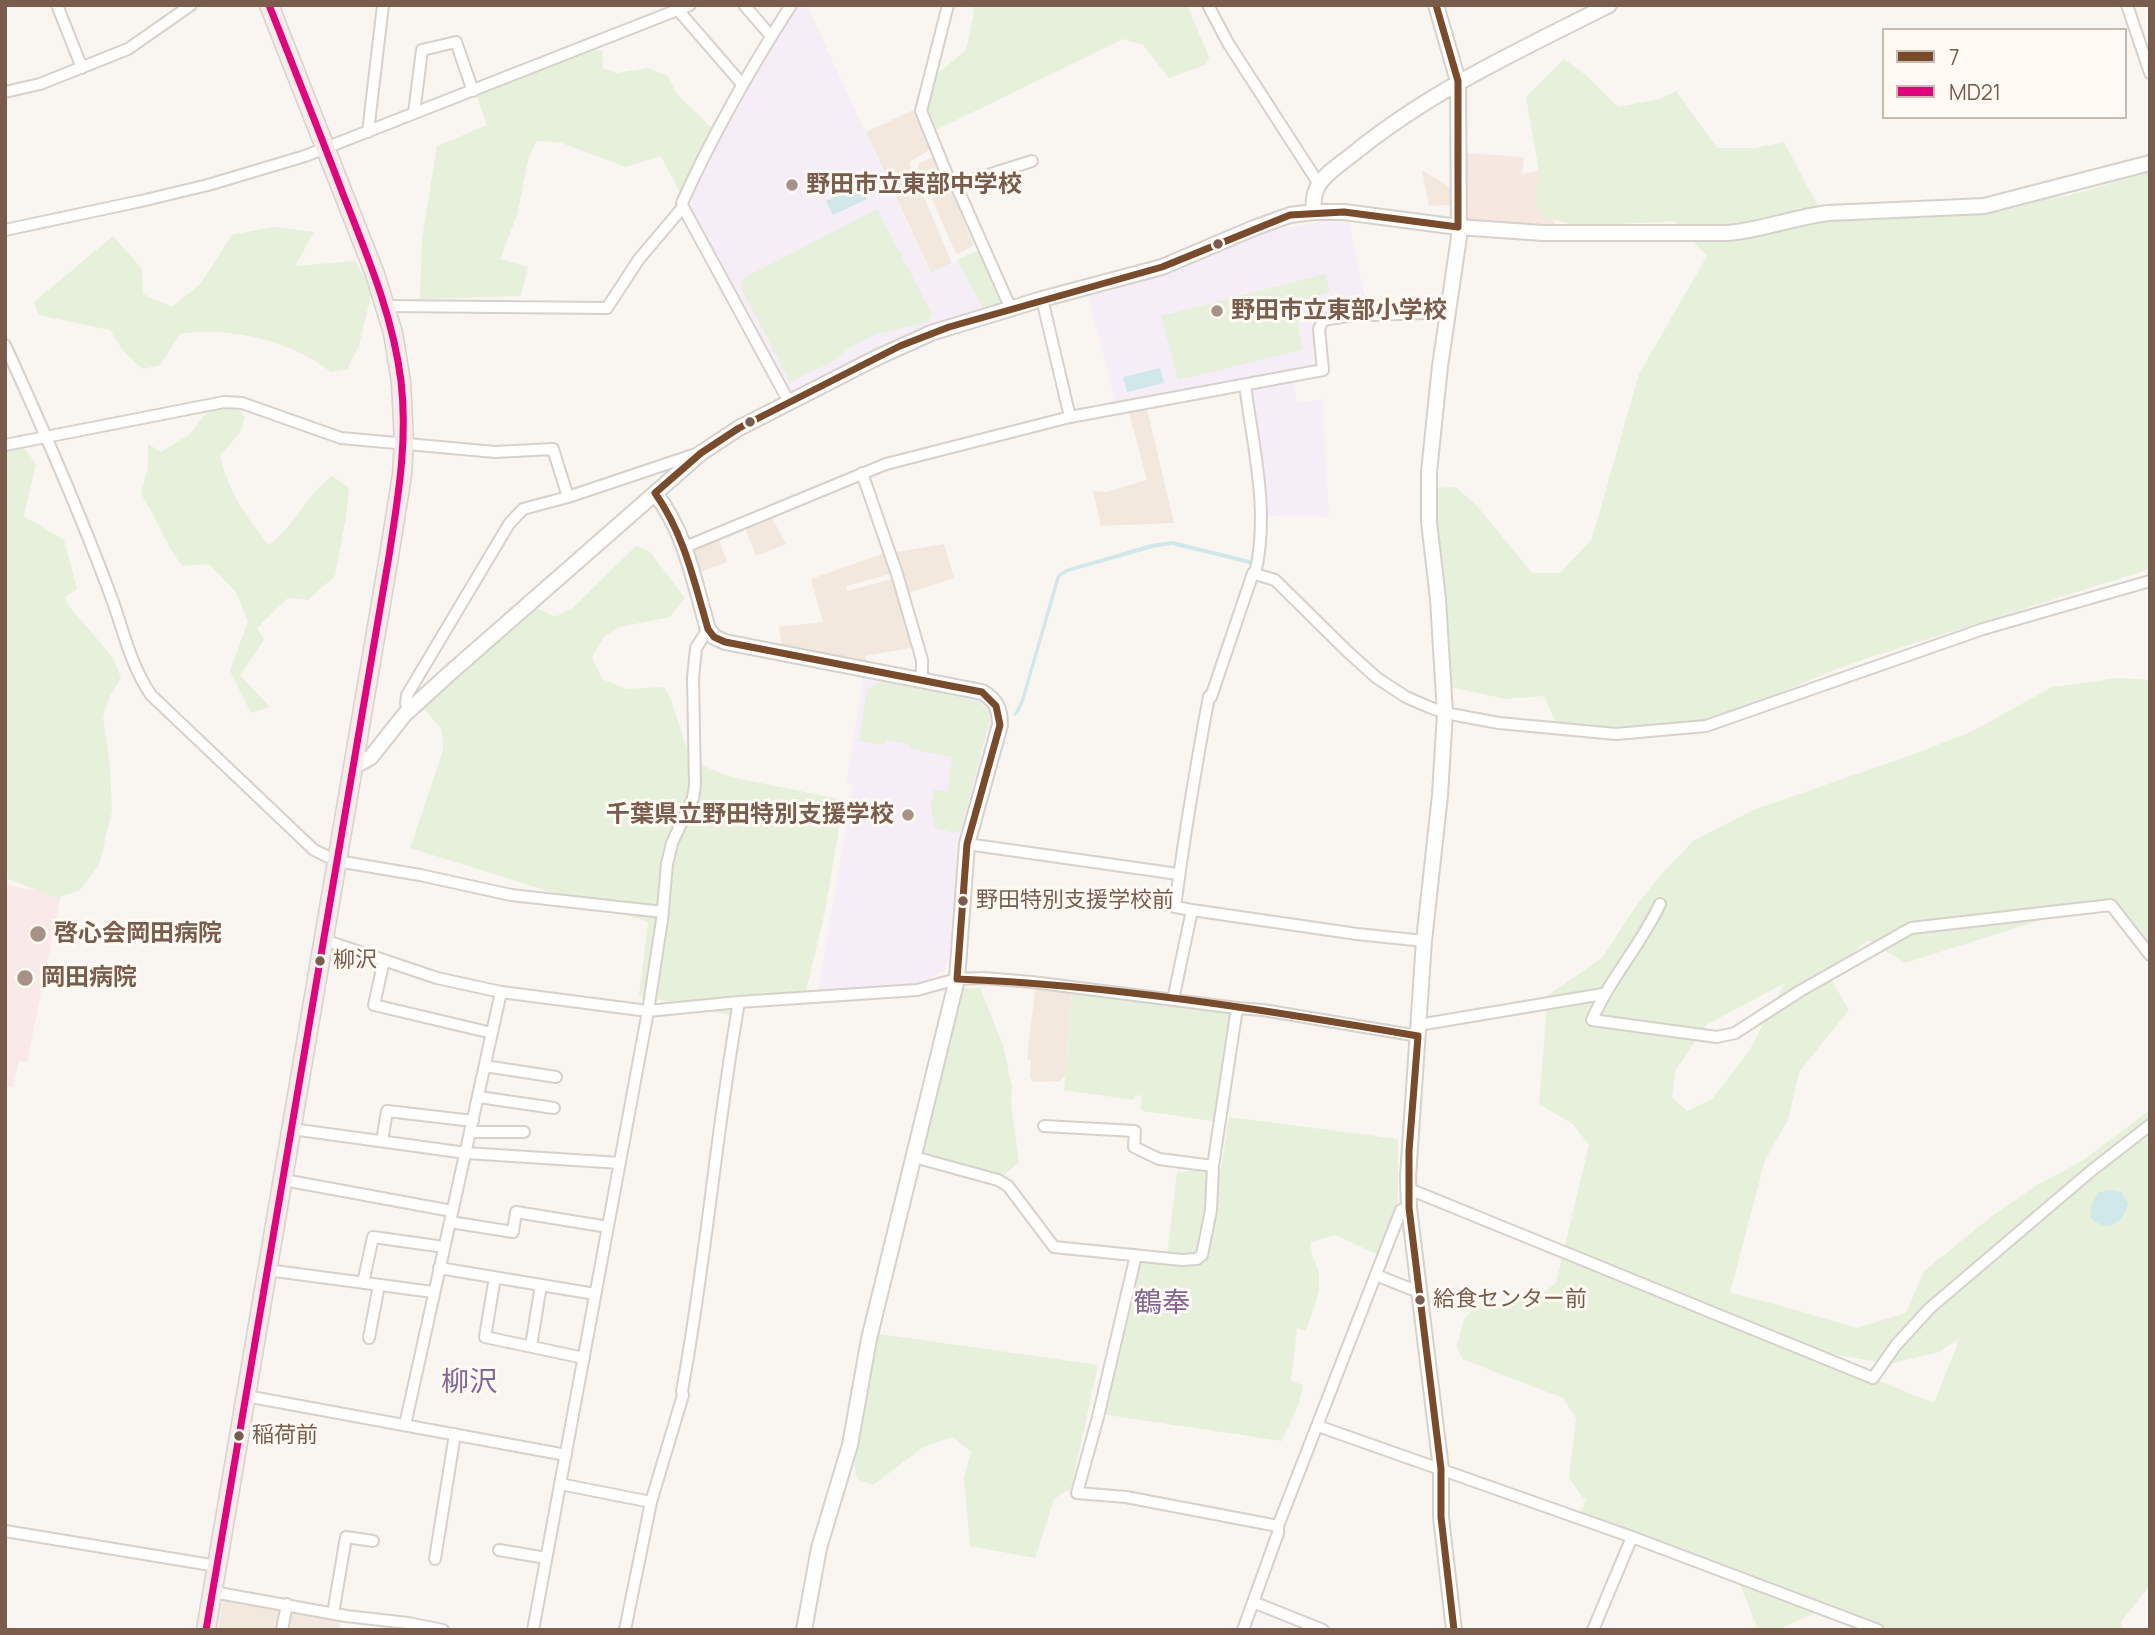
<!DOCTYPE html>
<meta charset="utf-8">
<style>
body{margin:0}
#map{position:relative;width:2155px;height:1635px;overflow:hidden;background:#f9f5f0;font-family:Manrope,sans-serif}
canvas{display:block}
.frame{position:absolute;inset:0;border:7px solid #7a5c4d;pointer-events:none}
.legend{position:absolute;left:1882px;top:28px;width:245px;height:91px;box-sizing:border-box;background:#fffaf3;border:2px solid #cabbb1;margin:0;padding:9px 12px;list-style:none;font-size:21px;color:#7a5c4d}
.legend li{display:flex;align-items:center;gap:14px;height:35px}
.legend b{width:35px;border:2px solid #cabbb1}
</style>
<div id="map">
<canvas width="2155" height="1635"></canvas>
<div class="frame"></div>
<ul class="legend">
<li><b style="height:9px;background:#7a4b2a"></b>7</li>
<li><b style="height:9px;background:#e5007d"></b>MD21</li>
</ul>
</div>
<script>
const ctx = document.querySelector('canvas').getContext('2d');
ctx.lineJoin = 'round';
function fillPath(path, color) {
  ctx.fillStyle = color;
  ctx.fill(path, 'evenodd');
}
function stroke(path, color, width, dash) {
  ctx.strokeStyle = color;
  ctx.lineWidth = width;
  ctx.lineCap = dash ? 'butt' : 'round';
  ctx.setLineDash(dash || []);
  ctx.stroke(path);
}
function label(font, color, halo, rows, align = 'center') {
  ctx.font = font + ' Manrope,"Noto Sans JP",sans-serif';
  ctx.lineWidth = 6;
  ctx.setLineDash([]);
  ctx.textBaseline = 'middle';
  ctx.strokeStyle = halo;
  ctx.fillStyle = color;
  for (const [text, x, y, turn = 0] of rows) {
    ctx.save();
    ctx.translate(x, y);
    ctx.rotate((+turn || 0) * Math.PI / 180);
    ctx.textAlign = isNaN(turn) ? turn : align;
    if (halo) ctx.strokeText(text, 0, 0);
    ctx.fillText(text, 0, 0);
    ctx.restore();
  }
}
const residential = new Path2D(`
 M920,107L933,148L909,162L952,263L931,273L866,132Z
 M933,157L938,159L974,245L957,254L955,252L918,167L919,163Z
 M1422,170L1454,190V205L1429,206Z
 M1146,405L1174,523L1101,526L1093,491L1106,492L1147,480L1128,408Z
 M771,516L786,544L756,556L745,527Z
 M718,537L727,562L700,572L691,550Z
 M944,544L954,578L905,594L892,553Z
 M888,552L894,573L846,586L847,591L895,578L915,647L865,656L867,665L782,647L779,627L823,622L811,579Z
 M1039,989L1072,993L1065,1076L1059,1081L1033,1082L1030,1077L1031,1060L1027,1059L1035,991Z
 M227,1598L278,1608L280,1611L277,1630H218L223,1601Z
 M294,1611L338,1620L340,1623L339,1630H287L290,1613Z`);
const commercial = new Path2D(`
 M1464,153L1524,157L1522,174L1546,169L1555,227L1468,222L1462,215Z`);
const education = new Path2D(`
 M797,5H807L930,273L957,260L985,312L914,334L890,343L793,394L786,391L686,205L703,166L771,43Z
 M1327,221L1349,222L1367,307L1314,314L1317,356L1309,369L1116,404L1088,295L1162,276L1267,231Z
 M1294,380L1297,403L1323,399L1329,517L1266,516L1248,391L1252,388Z
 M864,674L971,695L985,702L990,709L994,722L991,724L959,844L950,954L945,970L932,976L933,981L915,985L818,992L853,786L846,784Z`);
const medical = new Path2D(`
 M5,885L61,895L27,1062L19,1061L13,1087L5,1085Z`);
const green = new Path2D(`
 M973,5H1187L1209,57L1206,65L1169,78L1143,45L1123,39L934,131L920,121L916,99L923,86L966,50L974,13Z
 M584,50H602L603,68L617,73L648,68L668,76L676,93L714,130L682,196L661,156L626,167L559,142L536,141L528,160L517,215L500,259L528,267L521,296L420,299L422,239L437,146L487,125L475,92Z
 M1564,59L1587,76L1618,107L1660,99L1676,91L1717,148H1755L1784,142L1818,206L1886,218L2067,196L2150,172V569L1871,657L1834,670L1687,732L1602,736L1559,729L1544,696L1506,699L1450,687L1434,488L1455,487L1477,506L1532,573H1560L1592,539L1639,374L1707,256L1674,221L1579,226L1541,216L1535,200L1539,171L1526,97Z
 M877,209L932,314L928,321L923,323L876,334L849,348L832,362L790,382L741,288L744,278Z
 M273,227L314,232L295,266L355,261L372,290L359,346L347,369L331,372C291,341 230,326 180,334L160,365L143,369L124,352L110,330L39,315L34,302L113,236L142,269L143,294L172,307L201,283L232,235Z
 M976,251L984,254L1006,305L985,312L957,260Z
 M1325,274L1330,292L1295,303L1302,350L1178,380L1161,316Z
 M230,396L245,417L241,432L220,455C228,492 246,515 268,545C295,528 306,494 332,476L349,488L346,517L335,576L308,600L288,598L257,628L264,640L240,675L270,707L251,713L230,671L248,621L236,592L209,564L182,566C165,543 157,518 141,494L148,468V444L161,452L189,435L204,416Z
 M19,441L36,464L24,516L64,540L77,589L65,597L69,606L114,659L121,678L110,696L103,717L110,766L112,811L99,865L80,890L57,898L5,878V448Z
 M636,546L649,551L685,598L670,617L620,627L604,637L592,657L602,679L627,689L664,687L672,702L685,744L703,766L731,777L844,800L825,911L806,991L743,1000L737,1017L639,995L648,922L410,848L443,750L442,730L423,708L492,646L523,601L555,617L574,607Z
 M2118,678L2150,680V949L2121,912L2104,900L1905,963L1868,940L1828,974L1849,1010L1799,1072L1788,1120L1765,1160L1730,1293L1782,1306L1857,1328L1906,1313L1924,1271L1991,1217L2037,1185L2082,1161L2150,1110V1585L2121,1622L2123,1630H1893L1861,1622L1826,1608L1777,1630H1758L1736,1574L1579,1514L1587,1499L1582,1497L1569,1477L1576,1419L1563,1398L1462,1359L1457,1346L1464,1319L1478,1304L1536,1298L1556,1283L1589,1145L1573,1124L1539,1104L1548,995L1602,958L1636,906L1660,876L1693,841L1753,810L1912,755L1973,731L2052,687ZM1785,983L1749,1051L1712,1099L1687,1111L1672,1097L1676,1070L1706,1025ZM1695,1306L1820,1352L1889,1364L1939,1352L1960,1338L1934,1403Z
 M880,681L978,701L988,711L990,719L960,832L956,831L953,833L934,827L931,804L934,789L948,792L952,757L910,749V745L886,740L885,745L859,741L867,690Z
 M965,988H980L1003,1045L1012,1087L1011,1105L1019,1162L1000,1179L921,1154L960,992Z
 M1072,993L1229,1013L1231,1017L1213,1121L1142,1111L1141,1109L1142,1096L1135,1095L1134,1100L1064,1090Z
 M1229,1117L1398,1139V1201L1380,1256L1336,1235L1311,1242C1310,1258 1317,1261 1319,1275C1321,1295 1312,1312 1306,1331L1297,1328L1291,1381L1303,1385L1299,1403L1282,1441L1101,1414L1138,1262L1166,1264L1177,1172L1221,1169Z
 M872,1333L1098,1365L1071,1488L1054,1499L1035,1558L970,1546L964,1478L971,1451L952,1437L922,1448L873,1485L857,1479L852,1450Z`);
const water = new Path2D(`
 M860,185L867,199L833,215L826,201Z
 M1160,368L1164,383L1127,392L1123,377Z
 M1173,541L1254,561L1253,565L1172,545L1153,548L1068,572L1060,577L1024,701L1018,714L1013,716L1021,700L1057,575L1066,569L1151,544Z
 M2110,1190L2121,1192L2128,1204C2123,1224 2105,1235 2090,1216L2091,1205L2099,1192Z`);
const minor = new Path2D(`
 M57,5L82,68
 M744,5L771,36
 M948,5L921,111L950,182L956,185L1011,309
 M1208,5L1228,43L1319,184
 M2127,5L2150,73
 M678,10L742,84
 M5,92L40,84L128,49L191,5
 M414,113L422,50L456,42L473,91
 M368,132L383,5
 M956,185L1032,161
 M683,207L789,402
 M5,230L141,201L208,185L305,156L690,5
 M1042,299L1070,417
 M386,306L607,308L639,259L683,207L682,203C713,134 750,69 791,5
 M5,345C42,426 78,508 109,591C123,627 129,663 151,695L314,850L337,861L420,875L511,895L663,912
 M5,445L224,402L242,403L341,438L495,452L553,449L568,497
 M862,473L897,574L922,660V680
 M685,547L886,464L1070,417L1323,370L1319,329L1323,320L1348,316L1449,312
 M1255,574L1275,580L1348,652L1377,678L1406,697L1429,707L1445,713L1499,723L1616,734L1706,726L1983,629L2150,581
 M409,710L406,703L407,695L509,524L523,509L568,497L699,453
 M967,844L1178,874
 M1660,904C1641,945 1610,978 1592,1020L1717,1037L1735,1033L1800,991L1911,928L2111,905L2150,955
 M1192,910L1357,934L1424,941
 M324,940L437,978L501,992L648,1011L739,1002L917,990L957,979L983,978L1032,982L1237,1008L1263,1010L1418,1036
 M384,960L374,1005L492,1033
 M1173,1000L1192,910L1175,907C1184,837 1196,766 1209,696L1211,697L1253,573L1255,574C1270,511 1253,447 1245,385
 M1418,1025L1603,994
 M485,1066L556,1077
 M479,1097L554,1108
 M1044,1126L1135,1131L1134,1147L1159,1159L1213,1166L1237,1008
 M292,1129L466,1153L620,1163
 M471,1132H524
 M382,1141L387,1111L473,1121
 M914,1157L998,1180L1008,1186L1054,1247L1182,1260L1197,1259L1202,1255L1211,1210L1213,1166
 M284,1180L452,1211
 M1409,1189L1873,1378L1896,1345L1930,1308L2091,1171L2150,1125
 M450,1222L513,1232L516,1212L608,1227
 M1136,1255L1098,1417L1077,1493L1126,1497L1278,1526L1401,1210L1409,1208
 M439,1268L595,1294
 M267,1270L433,1292
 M1376,1275L1411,1289L1419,1288
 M495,1277L485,1337L584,1358
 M363,1283L373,1237L444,1247
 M369,1338L379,1285
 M531,1346L541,1285
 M246,1396L566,1455
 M405,1425L501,992
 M1318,1426L1632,1537L1878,1630
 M560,1484L651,1502
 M5,1531L217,1566
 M499,1550L546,1558
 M435,1559L455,1434
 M213,1592L346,1616L408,1623L443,1630
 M1253,1602L1323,1630
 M333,1614L346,1537L373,1541
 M282,1630L287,1604
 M533,1630L648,1011L662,920L667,864L672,843L693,798L695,785L693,678L696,648L708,629
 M625,1630L651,1502L683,1395L682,1391C706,1262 716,1131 739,1002
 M1243,1630L1278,1533V1526
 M1593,1630L1632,1537`);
const tertiary = new Path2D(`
 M1436,5L1458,81L1459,237L1440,366L1429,472V522L1438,599L1445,713L1440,795L1424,941L1408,1177L1409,1208L1441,1469V1517L1454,1630
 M1314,212C1313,203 1313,195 1318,186C1326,172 1345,161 1358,150C1434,89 1522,49 1609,5
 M655,493C686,533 694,582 708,629L714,637L725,642L982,692C996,700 1000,709 1000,725L967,844L957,979L869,1339L850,1445L819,1548L804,1630
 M352,768L371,757L405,714L450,673L701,453L739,428L876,358L931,333L1042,299L1162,267L1254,228L1290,215L1314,212H1344L1458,227L1543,233H1728C1762,230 1794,217 1829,213L1984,206L2150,163`);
const primary = new Path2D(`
 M206,1630L389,556L402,475L404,443L401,382L393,333L375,274L269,5`);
const bus1 = new Path2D(`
 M1436,5L1458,81V227
 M655,493L701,453L739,428L900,346L949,327L1162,267L1290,215L1344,212L1458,227
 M655,493C684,534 694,581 708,629L714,637L725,642L982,692L996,706L1000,725L967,844L957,979
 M957,979C1111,985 1266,1010 1418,1036
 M1418,1036L1409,1151V1208L1441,1469V1517L1454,1630`);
const bus2 = new Path2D(`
 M206,1630L389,556C398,497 408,441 401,381C393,316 367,255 343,194C319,131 294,68 269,5`);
const markers = [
 [792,185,7,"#a69286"],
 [1218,244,6,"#7a5c4d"],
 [1217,311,7,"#a69286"],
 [750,422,6,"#7a5c4d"],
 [908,815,7,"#a69286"],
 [963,901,6,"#7a5c4d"],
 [38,934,9,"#a69286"],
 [320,961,6,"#7a5c4d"],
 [25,978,9,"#a69286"],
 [1420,1300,6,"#7a5c4d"],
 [239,1436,6,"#7a5c4d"]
];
const busNames = [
 ["野田特別支援学校前",976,901],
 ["柳沢",333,961],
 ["給食センター前",1433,1300],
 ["稲荷前",252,1436]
];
const poiNames = [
 ["野田市立東部中学校",806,185],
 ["野田市立東部小学校",1231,311],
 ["千葉県立野田特別支援学校",894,815,"right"],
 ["啓心会岡田病院",54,934],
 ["岡田病院",41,978]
];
const quarterNames = [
 ["鶴奉",1162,1304],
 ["柳沢",469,1383]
];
fillPath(residential, '#f2e8de');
fillPath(commercial, '#f6e8e1');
fillPath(education, '#f6eef6');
fillPath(medical, '#fae9e9');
fillPath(green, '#e7f0db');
fillPath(water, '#d0e8ea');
stroke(minor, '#d7d1cb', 14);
stroke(tertiary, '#d7d1cb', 18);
stroke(primary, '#dad1cc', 21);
stroke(minor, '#fefefd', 10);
stroke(tertiary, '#fefefd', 14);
stroke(primary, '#f3eee8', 18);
stroke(bus1, '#7a4b2a', 7);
stroke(bus2, '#e5007d', 7);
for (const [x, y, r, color] of markers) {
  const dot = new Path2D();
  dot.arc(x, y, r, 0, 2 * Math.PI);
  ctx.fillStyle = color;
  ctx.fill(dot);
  stroke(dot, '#fffaf3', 2.5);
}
label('22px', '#7a5c4d', '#fffaf3', busNames, 'left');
label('bold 24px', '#7a5c4d', '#fffaf3', poiNames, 'left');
label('28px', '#846695', '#fffaf3', quarterNames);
</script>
